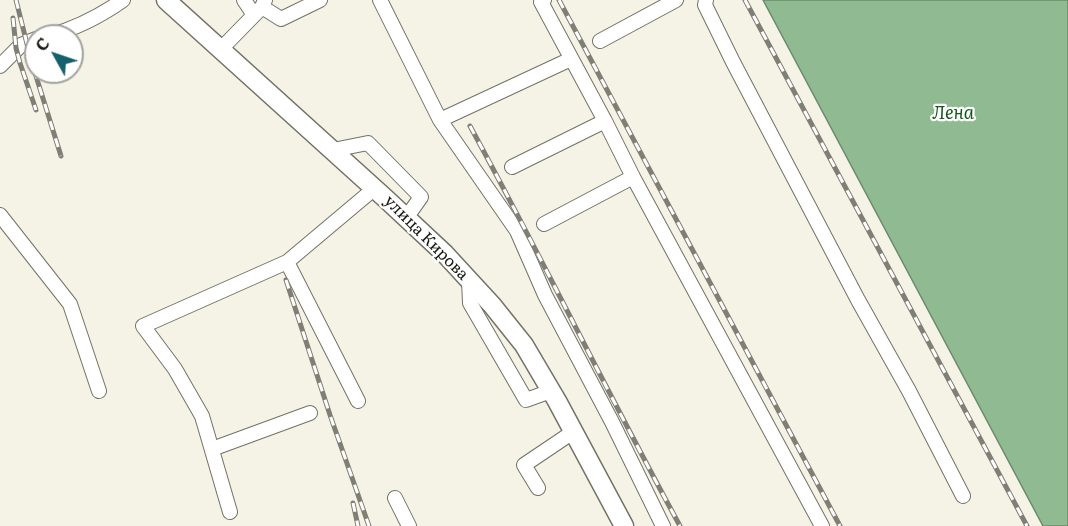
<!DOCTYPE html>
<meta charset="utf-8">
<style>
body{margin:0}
#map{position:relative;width:1068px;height:526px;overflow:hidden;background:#f5f3e5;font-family:Literata,serif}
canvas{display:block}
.north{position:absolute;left:24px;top:24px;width:60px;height:60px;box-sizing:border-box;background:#fff;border:2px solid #a3a3a1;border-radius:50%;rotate:310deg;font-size:16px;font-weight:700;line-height:24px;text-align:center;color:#191914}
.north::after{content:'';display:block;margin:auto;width:21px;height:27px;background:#16606e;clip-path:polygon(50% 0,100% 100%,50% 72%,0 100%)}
</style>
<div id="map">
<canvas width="1068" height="526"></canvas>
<div class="north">С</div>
</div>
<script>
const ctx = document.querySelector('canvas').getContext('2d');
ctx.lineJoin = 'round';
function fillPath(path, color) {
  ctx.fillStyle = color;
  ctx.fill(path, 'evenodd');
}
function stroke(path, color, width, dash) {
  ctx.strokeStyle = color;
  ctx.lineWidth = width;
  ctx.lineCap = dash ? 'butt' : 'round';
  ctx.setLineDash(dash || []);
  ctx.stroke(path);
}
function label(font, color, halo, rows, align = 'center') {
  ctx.font = font + ' Literata,serif';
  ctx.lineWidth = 4.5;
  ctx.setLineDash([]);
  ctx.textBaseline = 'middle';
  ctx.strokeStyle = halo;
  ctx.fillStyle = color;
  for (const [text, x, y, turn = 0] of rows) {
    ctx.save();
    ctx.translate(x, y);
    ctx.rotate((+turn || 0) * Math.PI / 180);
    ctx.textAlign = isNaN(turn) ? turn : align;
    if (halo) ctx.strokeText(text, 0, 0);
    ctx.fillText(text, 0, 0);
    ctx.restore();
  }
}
const water = new Path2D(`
 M763,0H1068V526H1043Z`);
const minor = new Path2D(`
 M244,0L254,15
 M380,0L440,120L571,59
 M544,0L541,2L605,121L633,177L822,526
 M706,0L705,5L733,62L858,300L909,391L963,496
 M262,7L281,19L320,0
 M49,36C77,28 99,17 123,0
 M600,41L676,0
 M220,50L262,7L265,0
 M0,66L21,45L36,39
 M440,120L517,231L545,295L612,422L663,526
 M333,150L368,143L421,197L406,218
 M512,167L605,121
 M0,215L70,304L99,391
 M544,224L633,177
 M469,280L470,303L526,400L551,391
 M358,401L287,262L375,188
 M212,449L310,413
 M538,488L524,465L573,432
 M395,498L409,526
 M230,512L202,416L175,369L143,326L287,262`);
const major = new Path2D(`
 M166,0L385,198L445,254L492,305L524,345L557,401L624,526`);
const rail = new Path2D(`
 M16,0L31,60L61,156
 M559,0L840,526
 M745,0L1027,526
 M13,18L16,48L20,63L36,110
 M470,126C542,258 608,394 680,526
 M286,280L330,415L369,526
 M353,503L358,526`);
const streetNames = [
 ["улица Кирова",426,238,45]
];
const waterNames = [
 ["Лена",953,114]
];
fillPath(water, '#90ba91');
stroke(water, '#6c8a6c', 1.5);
stroke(minor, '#747266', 16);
stroke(major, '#747266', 21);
stroke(minor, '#fff', 14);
stroke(major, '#fff', 18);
stroke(rail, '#807f76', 5);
stroke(rail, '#fff', 3, [9]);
label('16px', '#191914', '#fff', streetNames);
label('italic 18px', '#18541f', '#fff', waterNames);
</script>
